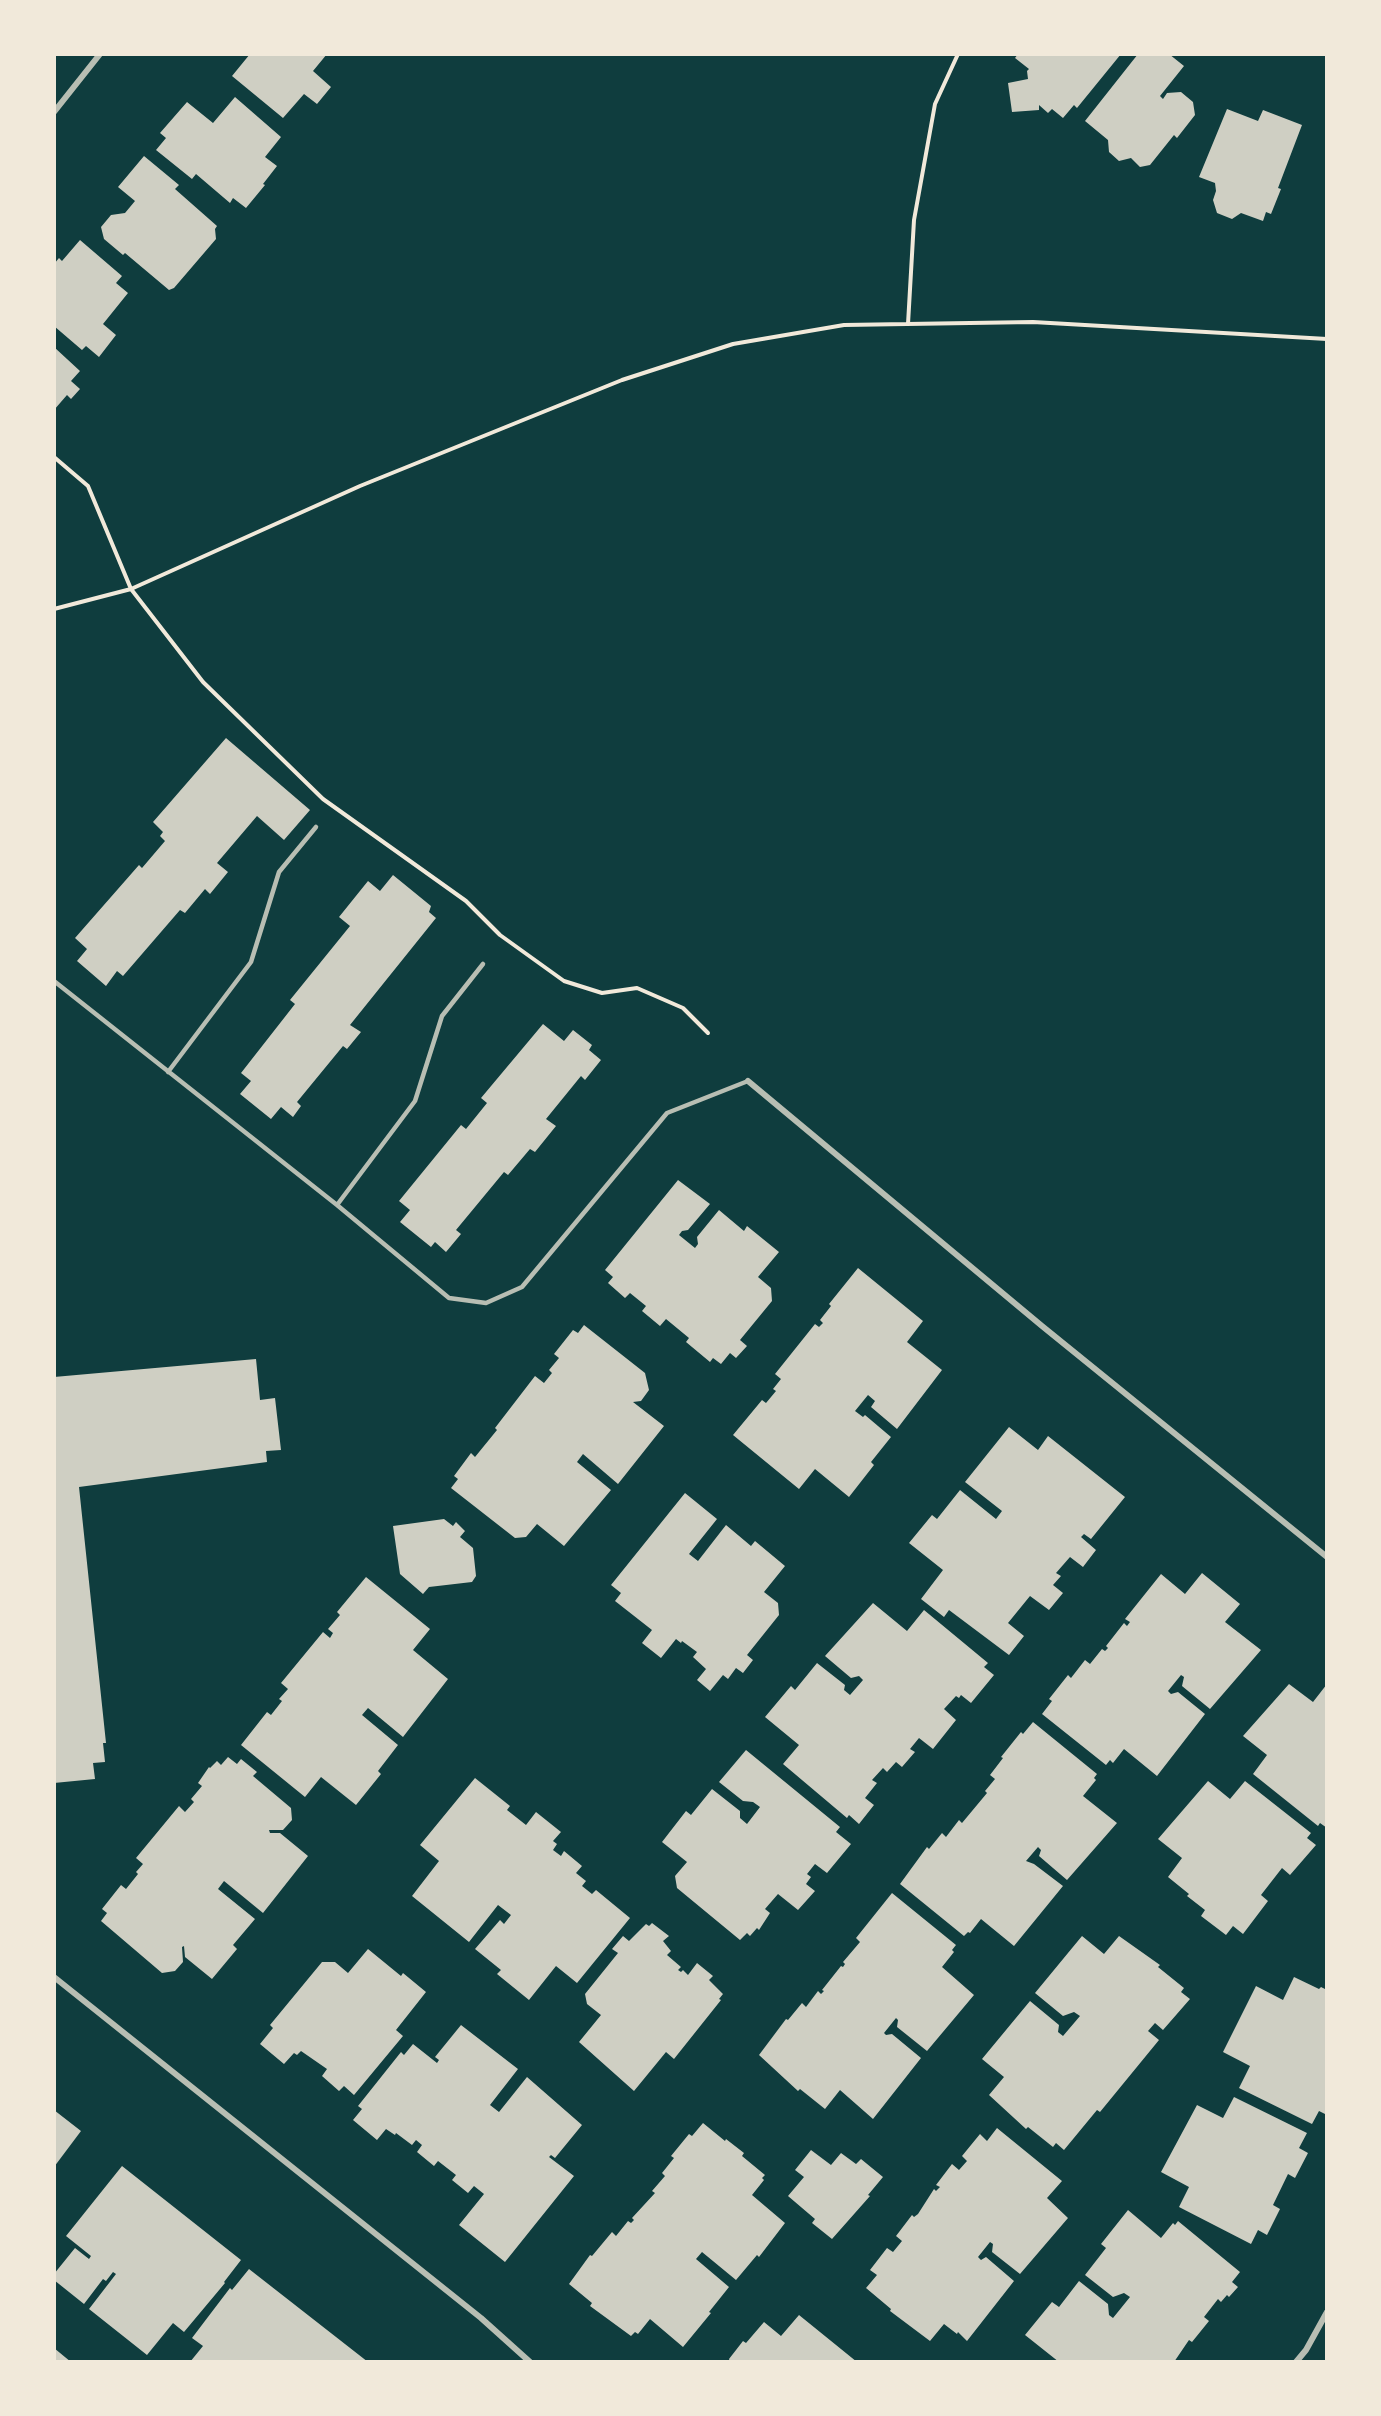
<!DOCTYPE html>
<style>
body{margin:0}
#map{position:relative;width:1381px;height:2416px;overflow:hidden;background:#0f3d3e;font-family:"Exo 2",sans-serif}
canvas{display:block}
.frame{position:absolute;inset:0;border:56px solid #f1e9da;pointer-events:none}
</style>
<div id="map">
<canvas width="1381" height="2416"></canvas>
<div class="frame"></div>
</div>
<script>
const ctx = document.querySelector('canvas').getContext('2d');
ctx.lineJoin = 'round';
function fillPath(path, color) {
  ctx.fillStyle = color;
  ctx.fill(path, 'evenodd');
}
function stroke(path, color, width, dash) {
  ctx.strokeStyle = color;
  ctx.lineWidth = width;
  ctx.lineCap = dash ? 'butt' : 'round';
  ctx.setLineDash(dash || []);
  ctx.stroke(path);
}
const building = new Path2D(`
 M250,54H327L313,71L331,87L317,104L304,94L283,118L232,76Z
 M1018,54H1121L1077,108L1074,105L1063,118L1052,109L1048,113L1039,105V110L1012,112L1008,83L1028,79L1027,71L1029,69L1015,58Z
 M1138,54H1169L1184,66L1160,96L1163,99L1167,93L1181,92L1193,102L1195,115L1177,138L1174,135L1150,165L1140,167L1131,158L1119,161L1109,152L1108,140L1085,121Z
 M235,97L281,137L265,157L277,166L263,184L265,185L246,208L233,198L230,203L196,174L192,179L156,150L166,138L160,133L187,102L213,123Z
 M1227,109L1258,121L1263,110L1302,125L1278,188L1281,189L1271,214L1266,212L1263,221L1241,213L1232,219L1217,213L1213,200L1216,191L1215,183L1199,177Z
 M144,156L179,185L175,189L217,226L215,229L216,239L174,288L169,290L125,253L123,255L104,239L101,227L111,215L125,213L135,201L118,187Z
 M80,240L122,276L116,283L128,293L103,324L116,335L99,357L86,346L82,350L54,326V264L59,258L62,261Z
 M54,347L80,371L71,381L80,389L71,399L67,395L54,410Z
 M226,738L310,810L284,840L257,816L217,863L228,872L210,894L205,889L185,913L180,910L123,976L117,971L106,986L77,961L87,949L75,938L139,865L142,868L165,841L160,836L163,832L153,822Z
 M393,875L431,906L429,912L436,918L350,1025L361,1032L347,1049L343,1046L297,1102L301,1106L293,1117L281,1107L271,1119L240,1094L251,1081L241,1073L295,1004L290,1000L350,926L339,917L368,881L380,891Z
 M543,1024L564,1041L573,1030L592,1045L589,1050L601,1060L585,1080L581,1076L546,1119L556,1126L535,1152L530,1149L508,1175L504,1172L456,1230L461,1234L446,1252L435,1242L431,1247L400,1222L410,1210L399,1201L461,1125L466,1129L487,1103L481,1098Z
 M678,1180L710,1204L688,1230L682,1231L679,1235L695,1248L698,1244L697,1237L719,1210L744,1231L747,1226L779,1252L758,1277L771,1288L772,1301L740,1340L747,1346L736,1358L730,1353L721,1364L713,1358L710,1362L686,1342L689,1338L666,1319L660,1326L642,1311L646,1306L630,1293L625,1298L608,1283L613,1277L605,1270Z
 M858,1268L923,1321L907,1342L942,1370L897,1429L871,1407L875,1401L868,1395L855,1411L863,1417L865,1415L891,1437L871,1462L874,1465L849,1497L815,1469L799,1489L733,1435L762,1400L766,1403L776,1391L773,1389L781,1379L775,1374L815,1324L819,1327L823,1323L820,1320L831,1306L829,1304Z
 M584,1325L645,1373L649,1390L641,1401L633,1402L664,1426L618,1484L583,1454L577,1462L611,1490L564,1546L537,1524L526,1537L515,1538L451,1488L458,1479L454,1476L471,1453L475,1457L497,1430L495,1428L535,1376L544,1383L552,1373L549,1370L559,1358L554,1354L573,1330L578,1333Z
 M256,1359L260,1400L275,1398L281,1450L266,1451L267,1462L79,1487L106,1743H103L105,1762L93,1763L95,1779L54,1783V1377Z
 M1009,1427L1038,1450L1048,1436L1125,1497L1091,1539L1084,1534L1081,1537L1096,1550L1083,1567L1070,1557L1056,1573L1061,1576L1053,1585L1063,1593L1049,1610L1030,1596L1008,1623L1024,1636L1009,1655L949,1610L944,1617L921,1599L943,1570L909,1543L932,1515L937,1519L960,1490L996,1519L1002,1511L965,1482Z
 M685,1493L717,1519L689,1554L698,1561L726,1525L751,1546L755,1541L785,1566L764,1592L778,1603L779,1615L747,1655L753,1660L743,1673L736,1668L728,1679L723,1675L710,1691L697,1680L706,1669L693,1657L697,1652L682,1641L681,1643L676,1639L661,1658L642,1643L652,1630L615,1601L621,1593L611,1585Z
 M444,1519L453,1526L456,1522L465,1531L460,1537L473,1548L476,1576L472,1582L429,1587L423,1594L400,1574L393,1526Z
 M1202,1573L1240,1604L1225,1622L1261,1650L1210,1709L1182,1686L1184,1677L1181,1675L1168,1691L1171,1694L1178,1692L1205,1714L1157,1776L1124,1749L1113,1763L1110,1760L1106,1765L1042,1714L1052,1701L1049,1699L1068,1675L1071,1678L1085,1660L1090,1664L1102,1649L1105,1651L1108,1648L1106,1646L1124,1623L1127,1626L1130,1622L1125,1619L1161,1574L1185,1594Z
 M366,1577L430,1629L413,1650L448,1679L403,1737L368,1708L362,1715L398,1745L378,1771L381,1774L356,1805L321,1777L305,1797L241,1745L267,1712L271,1715L282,1701L279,1699L288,1689L281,1683L323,1632L330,1638L333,1633L328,1629L340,1615L337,1612Z
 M873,1603L907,1631L924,1610L988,1663L984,1667L994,1675L971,1703L961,1695L959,1698L956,1696L944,1709L956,1720L933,1749L919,1738L910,1749L915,1752L902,1767L896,1762L887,1772L883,1768L872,1780L877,1783L865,1798L874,1805L859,1824L849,1815L847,1818L783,1764L799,1745L765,1717L791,1686L795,1690L817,1663L845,1685L844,1690L850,1695L863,1680L859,1676L851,1678L825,1656Z
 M1289,1684L1313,1702L1327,1684V1828L1320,1823L1318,1826L1253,1774L1267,1755L1243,1736Z
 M1033,1722L1097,1774L1094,1778L1096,1780L1083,1796L1117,1823L1067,1880L1039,1856L1041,1850L1038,1847L1026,1861L1034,1864L1063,1886L1014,1946L981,1919L970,1933L968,1932L964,1936L900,1884L927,1847L929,1849L942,1833L946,1837L959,1820L962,1823L987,1793L985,1791L995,1779L990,1775L1003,1758L1001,1757L1021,1732L1023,1734Z
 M746,1750L840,1827L836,1832L851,1844L827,1873L815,1864L807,1874L811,1877L806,1884L815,1891L798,1910L778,1894L765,1909L770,1913L759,1930L757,1928L750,1936L747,1933L740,1940L677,1888L675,1876L687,1862L662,1842L686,1811L691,1815L712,1789L740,1811V1818L747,1824L760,1807L753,1802L743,1801L719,1782Z
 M228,1757L237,1764L241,1759L257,1772L253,1776L291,1808L292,1820L283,1830H269L270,1833H280L308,1856L263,1913L224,1881L218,1889L255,1919L233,1945L237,1949L212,1979L185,1957L184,1946L182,1947L183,1962L175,1971L162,1973L101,1921L107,1913L102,1909L121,1885L126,1889L138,1874L136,1872L143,1864L136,1858L179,1806L185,1812L194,1802L191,1799L202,1786L198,1783L209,1767L210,1768L217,1761L221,1765Z
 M475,1778L510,1806L507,1810L526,1825L536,1812L561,1832L553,1841L557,1844L553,1850L561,1856L564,1851L582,1866L576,1873L586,1881L582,1886L592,1894L596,1890L630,1918L577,1983L556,1966L529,2000L497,1974L501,1970L475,1949L500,1920L504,1924L511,1915L498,1905L469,1942L412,1896L439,1861L420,1845Z
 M1208,1781L1230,1799L1245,1781L1311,1833L1307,1838L1316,1845L1290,1875L1282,1868L1261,1895L1268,1901L1243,1934L1233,1926L1226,1935L1201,1916L1205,1910L1187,1896L1189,1894L1168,1877L1182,1858L1158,1839Z
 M892,1893L956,1945L952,1950L954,1952L942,1967L974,1995L927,2051L897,2027L898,2020L896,2018L884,2033L886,2035L892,2034L921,2058L873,2119L840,2090L825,2109L800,2089L798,2091L759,2055L786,2019L788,2020L802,2003L806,2007L818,1991L821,1994L824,1991L822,1990L841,1966L843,1967L845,1964L843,1962L860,1942L856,1938Z
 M652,1923L669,1936L663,1941L671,1951L667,1955L681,1967L678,1970L681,1972L683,1970L688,1975L697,1963L713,1976L709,1980L723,1994L719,1999L721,2000L674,2059L666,2052L634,2091L579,2042L601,2015L587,2004L585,1994L618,1953L612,1949L623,1936L629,1941L646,1924L649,1926Z
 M1082,1936L1104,1954L1119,1936L1160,1965L1158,1967L1184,1988L1181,1992L1190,1999L1163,2030L1155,2023L1148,2031L1159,2040L1100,2112L1097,2110L1064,2150L1056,2143L1053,2147L1028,2127L1026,2129L989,2095L1004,2077L982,2059L1030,2001L1059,2025L1058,2032L1063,2036L1080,2016L1074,2012L1063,2016L1035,1993Z
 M368,1949L401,1976L403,1973L426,1992L396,2030L403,2036L354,2095L344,2086L339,2091L322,2076L327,2069L301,2051L297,2055L294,2053L284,2064L260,2044L273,2028L270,2025L322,1962H335L348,1973Z
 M1294,1977L1319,1989L1321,1987L1327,1990V2115L1319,2111L1312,2124L1239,2088L1250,2066L1223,2052L1256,1986L1283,2000Z
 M461,2025L518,2069L490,2105L499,2112L527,2077L582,2125L555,2158L551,2155L549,2157L574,2176L505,2262L459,2225L484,2194L474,2186L468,2193L452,2180L456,2175L438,2161L434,2166L417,2152L422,2145L416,2140L412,2145L396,2133L395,2135L386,2129L377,2140L353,2120L362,2109L358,2106L401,2052L404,2055L413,2044L437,2063L439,2060L435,2057Z
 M1234,2097L1307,2133L1299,2148L1308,2153L1295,2178L1288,2174L1273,2205L1280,2209L1267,2235L1258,2230L1251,2244L1179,2207L1189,2187L1161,2172L1197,2105L1223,2118Z
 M54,2110L81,2131L54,2167Z
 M703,2123L725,2141L726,2139L744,2153L742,2156L765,2175L762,2178L764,2180L752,2195L785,2223L759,2257L757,2255L736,2280L702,2252L696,2259L729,2287L709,2312L711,2313L683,2347L650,2319L638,2334L635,2332L631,2336L590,2306L592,2303L569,2284L590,2255L592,2256L612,2232L616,2236L628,2221L631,2223L634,2220L632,2218L655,2193L652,2191L665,2176L662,2173L674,2158L671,2156L689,2134L692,2136Z
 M997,2128L1062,2181L1047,2198L1068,2218L1020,2274L992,2252L993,2244L990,2242L978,2257L981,2260L986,2257L1014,2281L967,2341L958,2332L957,2334L944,2324L930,2341L890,2311L891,2309L866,2288L877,2275L870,2270L887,2248L893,2252L902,2241L896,2236L912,2215L914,2217L918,2214L934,2189L936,2191L940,2187L936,2185L952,2164L959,2170L967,2161L962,2156L980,2134L987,2141Z
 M811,2150L831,2165L841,2153L856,2164L861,2159L883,2177L868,2195L870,2196L832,2239L812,2223L815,2219L788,2196L804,2177L795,2170Z
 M122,2166L241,2260L224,2282L225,2283L184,2332L173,2323L147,2355L89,2309L116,2274L113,2272L106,2281L103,2279L84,2304L54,2280V2274L75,2248L89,2259L91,2256L66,2236Z
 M1128,2210L1161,2238L1173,2223L1175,2225L1178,2221L1240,2272L1232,2282L1238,2287L1229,2297L1227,2295L1221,2302L1218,2299L1204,2317L1209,2321L1192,2342L1189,2340L1174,2362H1059L1025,2335L1052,2302L1059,2307L1079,2281L1108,2304L1109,2315L1113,2318L1130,2297L1124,2293L1113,2297L1085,2275L1106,2248L1101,2244Z
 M249,2269L368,2362H190L203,2346L192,2338L230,2288L232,2290Z
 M799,2315L857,2362H730L729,2359L743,2341L746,2343L764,2322L781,2336Z
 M54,2348L71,2362H54Z`);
const path = new Path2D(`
 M908,324L914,220L935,104L958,54
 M54,457L88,486L131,589L203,682L323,799L466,901L500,935L564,981L602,993L637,988L683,1008L708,1033
 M54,609L131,589L360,486L622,380L733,344L844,325L1033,322L1327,339`);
const service = new Path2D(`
 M54,981L337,1205L449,1298L486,1303L522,1287L667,1113L748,1081
 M168,1072L251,962L279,872L316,827
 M337,1205L415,1101L442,1016L483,964`);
const minor = new Path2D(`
 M54,112L100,54
 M748,1081L1042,1326L1327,1557
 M54,1977L481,2318L530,2362
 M1296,2362L1306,2350L1327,2312`);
fillPath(building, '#cfcfc3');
stroke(path, '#f1e9da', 4);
stroke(service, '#b8beb3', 4.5);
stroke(minor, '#b8beb3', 6);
</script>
